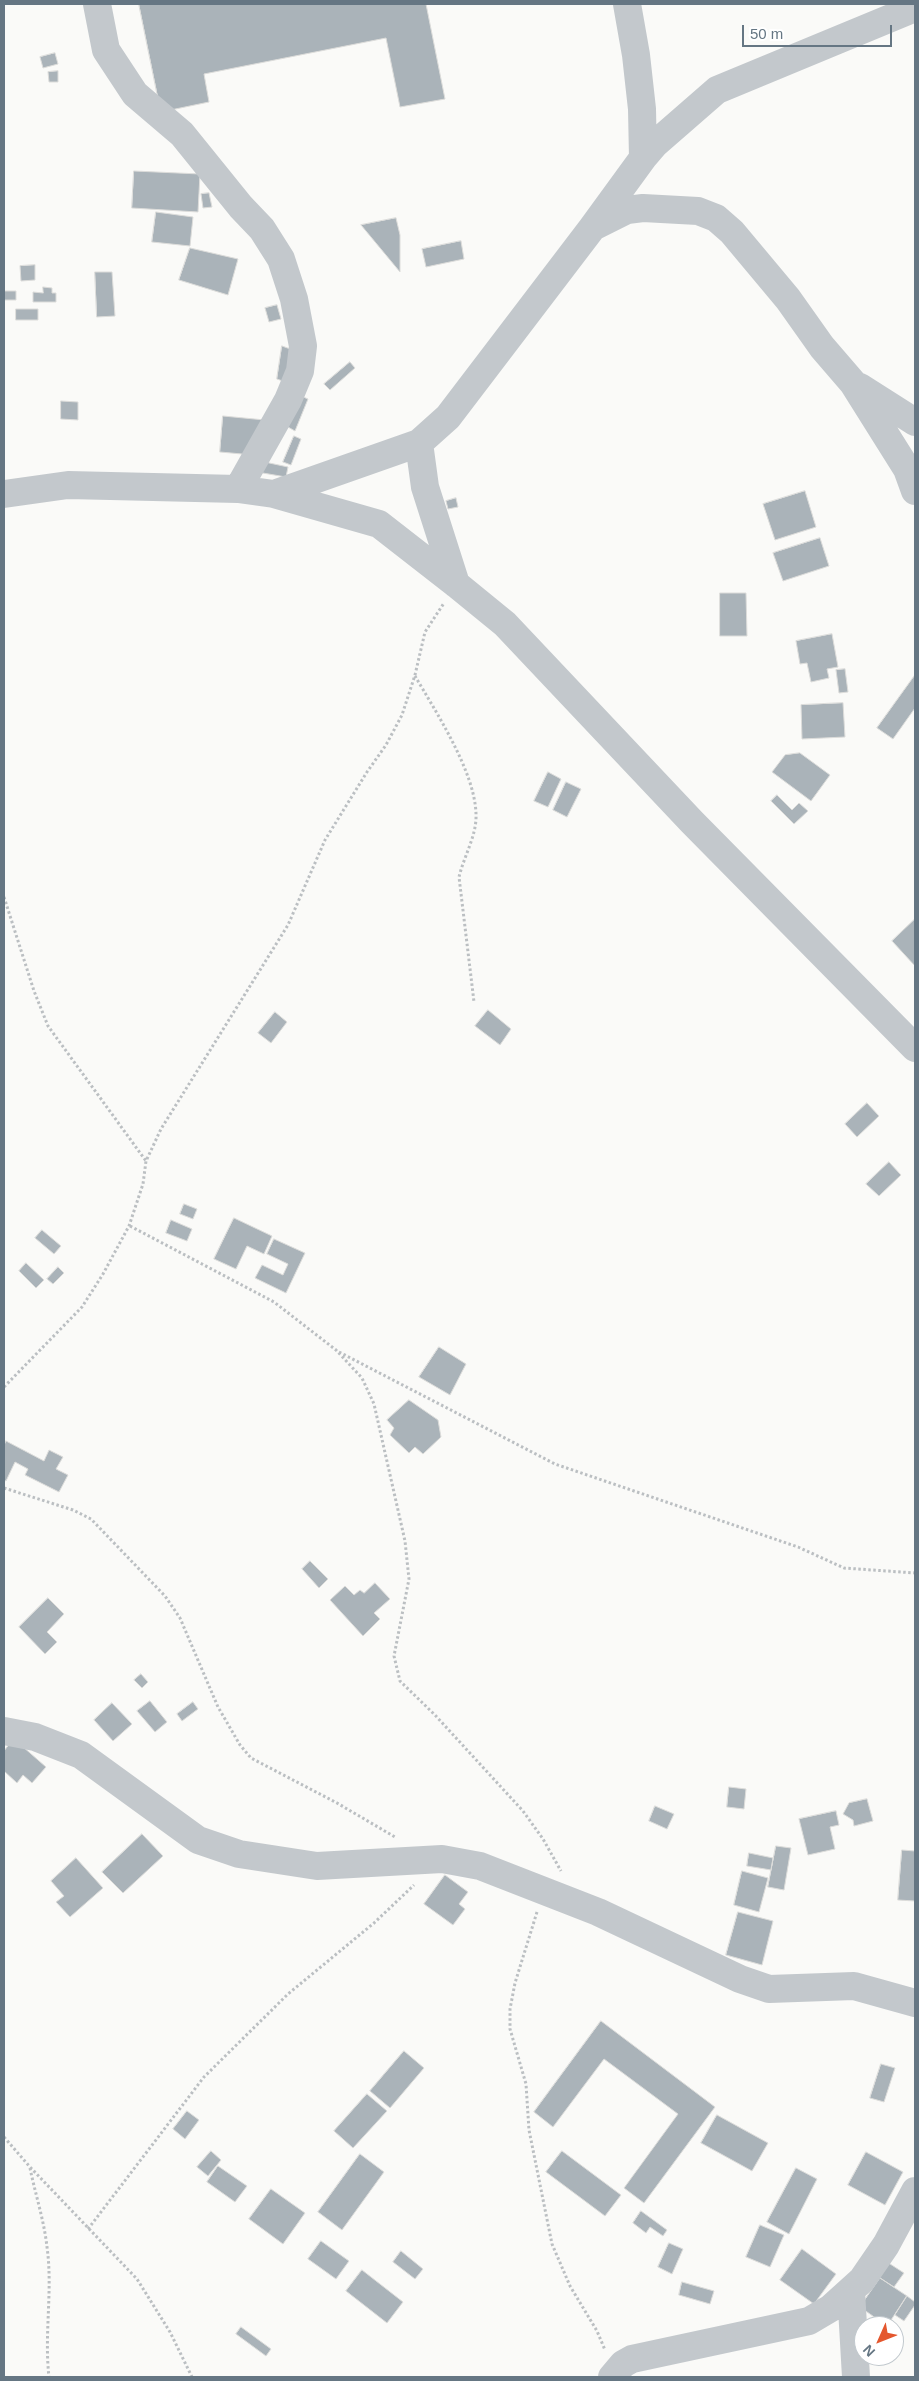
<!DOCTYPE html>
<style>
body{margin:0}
#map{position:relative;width:919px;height:2381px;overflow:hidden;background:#fafaf8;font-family:Arial,sans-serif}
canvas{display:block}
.frame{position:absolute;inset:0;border:5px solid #657683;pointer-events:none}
.north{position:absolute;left:854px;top:2316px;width:50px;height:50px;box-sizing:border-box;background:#fff;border:1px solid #c1c8cd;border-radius:50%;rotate:226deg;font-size:14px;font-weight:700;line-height:20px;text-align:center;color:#657683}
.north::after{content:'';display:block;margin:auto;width:18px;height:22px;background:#e4572e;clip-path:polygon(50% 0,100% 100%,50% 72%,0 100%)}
.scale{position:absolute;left:742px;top:25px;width:150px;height:22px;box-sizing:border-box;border:2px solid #657683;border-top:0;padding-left:6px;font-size:15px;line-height:18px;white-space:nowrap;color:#657683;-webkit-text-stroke:4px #fff;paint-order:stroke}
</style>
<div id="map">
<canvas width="919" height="2381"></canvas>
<div class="frame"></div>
<div class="north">N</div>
<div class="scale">50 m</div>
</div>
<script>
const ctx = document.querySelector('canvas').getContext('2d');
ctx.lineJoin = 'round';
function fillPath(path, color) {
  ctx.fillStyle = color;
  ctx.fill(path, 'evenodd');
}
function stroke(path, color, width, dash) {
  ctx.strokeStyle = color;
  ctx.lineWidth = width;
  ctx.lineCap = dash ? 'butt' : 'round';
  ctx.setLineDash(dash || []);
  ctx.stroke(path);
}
const building = new Path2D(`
 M139,4H426L445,99L400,107L386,38L204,74L209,102L161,112Z
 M55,53L58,64L43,68L40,57Z
 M58,71V82H49L48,72Z
 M134,171L200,174L198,212L132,208Z
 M209,193L212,207L203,208L201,194Z
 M156,212L193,217L190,246L152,242Z
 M396,218L400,235V272L361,225Z
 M461,241L464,259L426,267L422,249Z
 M190,248L238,259L228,295L179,280Z
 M35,265V280L21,281L20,266Z
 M95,272H112L115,316L97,317Z
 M43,287L52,288V293H56V302H33V292L43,293Z
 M4,291H16V300H4Z
 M277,305L281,319L269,322L265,308Z
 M16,309H38V320H16Z
 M282,346L293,350L288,383L277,379Z
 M350,362L355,368L330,390L324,384Z
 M301,396L308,399L295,431L288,427Z
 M61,401L78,402V420L61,419Z
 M223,416L265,420L253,455L220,452Z
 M294,436L301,439L291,465L283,462Z
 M260,461L288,467L286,477L257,472Z
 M805,491L816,527L775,540L763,504Z
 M456,498L458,507L448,509L446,501Z
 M820,538L829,566L783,581L773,553Z
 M720,593H746L747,636H720Z
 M832,634L838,667L827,669L829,678L811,682L807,663L800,664L796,641Z
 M845,669L848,692L839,693L836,670Z
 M915,675V708L893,739L877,728Z
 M843,703L845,737L802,739L801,705Z
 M800,753L830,775L811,801L772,772L785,755Z
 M548,772L561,779L548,807L534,801Z
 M566,782L581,789L567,817L553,810Z
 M777,795L792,810L799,803L808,811L794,824L771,801Z
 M915,919V966L892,941Z
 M488,1010L511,1029L500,1045L475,1026Z
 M275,1012L287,1022L271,1043L258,1033Z
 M867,1103L879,1116L857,1137L845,1124Z
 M889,1162L901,1175L879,1196L866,1184Z
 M184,1204L197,1209L193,1219L180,1214Z
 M234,1218L272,1236L264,1254L247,1246L236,1269L214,1259Z
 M171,1220L192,1229L187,1241L166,1233Z
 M42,1230L61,1246L54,1254L35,1238Z
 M274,1239L305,1253L286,1293L255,1278L262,1265L283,1275L288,1264L267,1254Z
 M26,1263L44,1280L36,1288L19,1271Z
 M58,1267L64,1273L53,1284L47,1279Z
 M439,1347L466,1364L450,1395L419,1377Z
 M409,1400L438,1420L441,1437L423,1454L415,1447L409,1453L390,1435L394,1428L387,1420Z
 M6,1441L44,1461L49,1450L63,1457L56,1469L68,1475L59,1492L25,1475L28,1469L15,1462L6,1481L4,1480V1446Z
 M310,1561L328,1579L319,1588L302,1569Z
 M375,1583L390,1599L374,1613L380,1619L363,1636L330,1600L345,1586L354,1595L360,1590L364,1593Z
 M48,1598L64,1614L47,1632L57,1642L45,1654L19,1627Z
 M141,1674L148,1682L142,1688L134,1680Z
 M150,1701L167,1722L155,1732L137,1711Z
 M193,1702L198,1709L182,1721L177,1714Z
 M112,1703L132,1724L113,1741L94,1720Z
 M14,1739L46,1767L32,1783L23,1775L17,1783L4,1771V1751Z
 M729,1787L746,1789L744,1809L727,1807Z
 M867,1799L873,1821L854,1826L853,1820L843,1814L849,1803Z
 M655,1806L674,1814L667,1829L649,1821Z
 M836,1811L839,1825L830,1827L835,1849L808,1855L799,1819Z
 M142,1834L163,1856L123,1893L102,1872Z
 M776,1846L791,1848L784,1890L768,1887Z
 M902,1850L915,1851V1901L898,1900Z
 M749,1853L773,1858L771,1870L747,1866Z
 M76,1858L103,1888L70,1917L56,1902L64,1896L51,1881Z
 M742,1871L768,1878L759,1912L734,1905Z
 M445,1875L468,1892L459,1904L465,1909L453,1925L424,1904Z
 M738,1912L773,1921L762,1965L726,1955Z
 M601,2021L715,2107L644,2203L624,2188L678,2114L604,2059L553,2127L534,2112Z
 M404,2051L424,2068L390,2108L370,2091Z
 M881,2064L895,2068L884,2102L870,2098Z
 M367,2094L387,2111L353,2148L334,2131Z
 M187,2111L199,2120L185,2139L173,2129Z
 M717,2115L768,2143L752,2171L701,2143Z
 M211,2151L221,2160L208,2176L197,2167Z
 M562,2151L621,2195L605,2216L546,2172Z
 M866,2152L903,2172L885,2205L848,2185Z
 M360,2154L384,2172L342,2230L318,2212Z
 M218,2166L247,2186L235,2202L207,2182Z
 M796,2168L817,2179L789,2234L767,2222Z
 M271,2189L305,2213L283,2244L249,2219Z
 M641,2211L667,2230L663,2236L650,2227L646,2233L633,2223Z
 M760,2225L784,2235L770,2267L746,2257Z
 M321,2241L349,2261L336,2279L308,2259Z
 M669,2243L683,2249L672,2274L658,2267Z
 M802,2249L836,2274L814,2304L780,2280Z
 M401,2251L423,2269L415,2279L393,2262Z
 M884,2260L904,2273L894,2287L874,2274Z
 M362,2270L403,2302L387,2323L346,2291Z
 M880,2278L907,2296L887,2326L860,2307Z
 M682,2282L714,2291L710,2304L679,2295Z
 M907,2296L915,2302V2305L904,2321L895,2315Z
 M241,2327L271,2349L266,2356L236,2334Z`);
const path = new Path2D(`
 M415,676C436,712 475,772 476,814C477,835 464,856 459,877L474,1002
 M4,897L34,991L48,1026L146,1161
 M130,1226L274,1302L336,1350L362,1378L374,1404L405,1541L409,1579L394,1656L400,1681L435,1715L523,1811L543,1839L561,1871
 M339,1352L555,1464L798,1547L844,1568L915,1573
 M4,1387L82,1307L103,1274L129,1226L143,1184L146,1161L161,1129L288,925L325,840L367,772L386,745L402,715L415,675L425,632L444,603
 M4,1488L73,1510L91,1519L165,1596L180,1618L218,1707L240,1745L251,1758L337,1803L395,1837
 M537,1912L515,1983L510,2009V2029L526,2084L529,2130L552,2244L570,2286L597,2331L605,2350
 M4,2137L30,2167L137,2279L170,2332L192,2377
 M30,2168C35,2193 44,2220 47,2247C53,2290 44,2334 49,2377
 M88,2229L204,2077L288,1994L374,1923L414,1885`);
const minor = new Path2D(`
 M97,4L106,50L135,94L182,134L241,207L262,229L281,259L294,299L303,346L300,371L288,400L238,489
 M643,158L655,144L717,90L915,8
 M595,226L627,210L643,208L698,211L716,218L732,232L788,299L822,347L853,383L907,469L915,491
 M860,387L915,422
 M419,443L425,487L456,584
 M4,494L68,485L238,489L274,494L379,524L456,584L505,624L692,822L915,1048
 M274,494L419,443L448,417L592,228L643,158L642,109L636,55L627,4
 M4,1731L35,1737L81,1755L198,1840L239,1854L317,1866L442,1859L480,1866L598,1912L740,1979L769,1989L854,1986L915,2003
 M851,2291L856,2377
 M612,2377L623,2364L632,2359L809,2321L831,2308L862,2280L886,2245L915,2191`);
fillPath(building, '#aab3b9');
stroke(building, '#dcdcda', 1);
stroke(path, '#bbbfc2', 3, [2.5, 2.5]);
stroke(minor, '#c3c8cc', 28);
</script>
